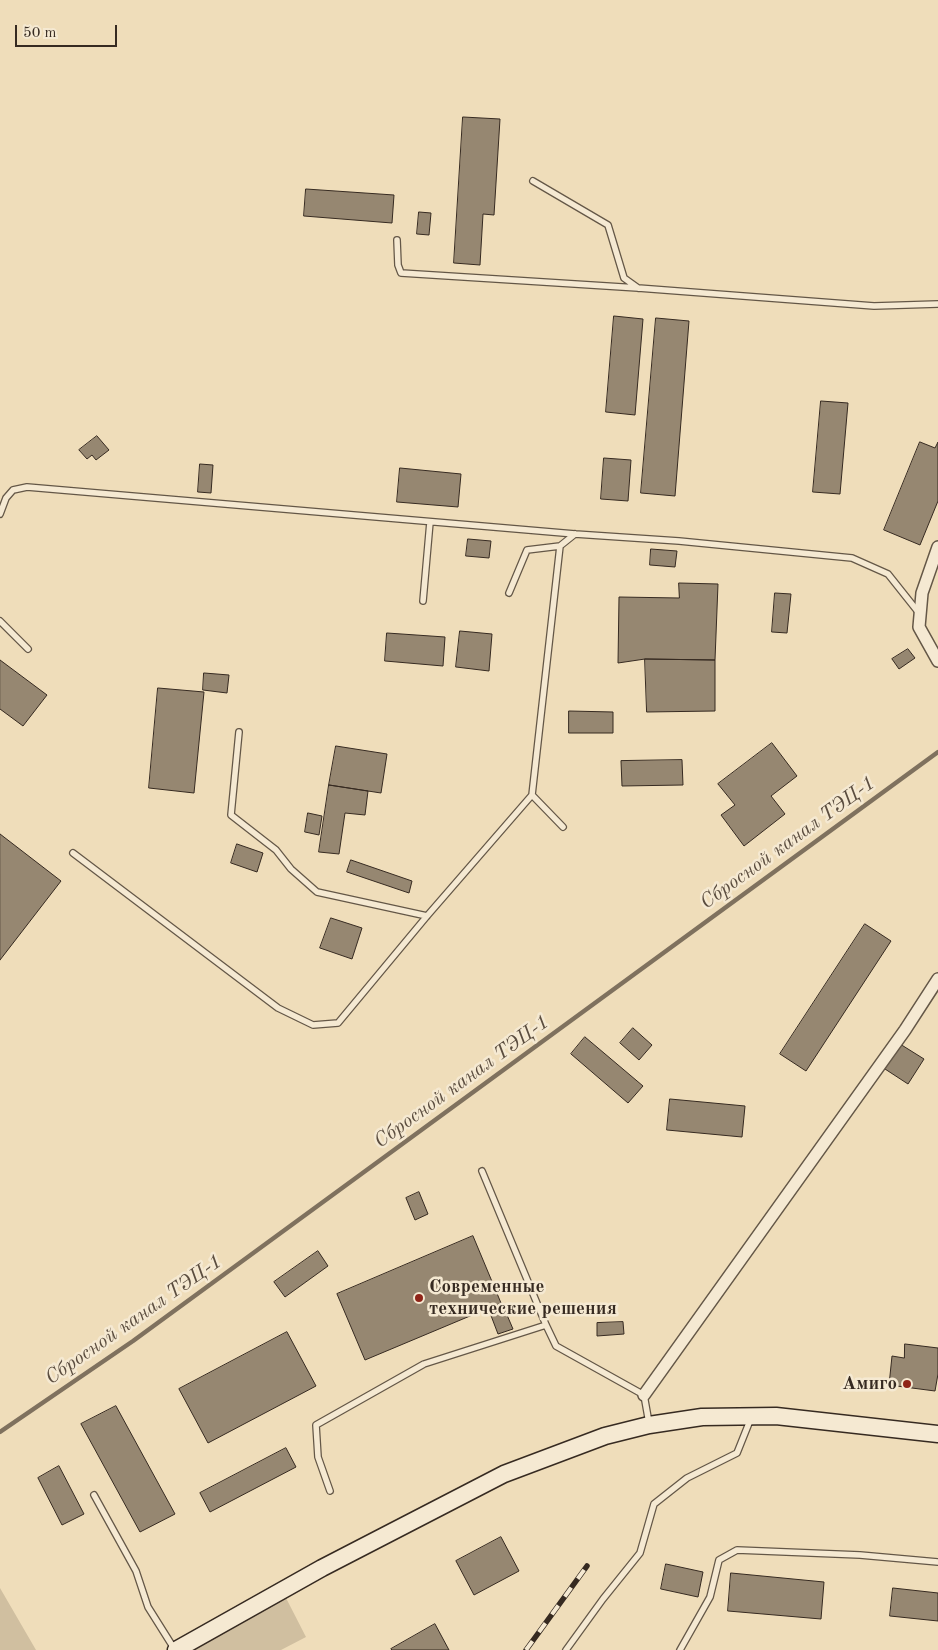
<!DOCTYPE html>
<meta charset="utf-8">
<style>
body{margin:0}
#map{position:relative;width:938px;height:1650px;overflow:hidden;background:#efddba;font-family:"Old Standard TT",serif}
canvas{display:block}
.scale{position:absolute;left:15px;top:25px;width:102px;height:22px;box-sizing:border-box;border:2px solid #362a21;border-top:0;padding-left:6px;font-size:15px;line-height:18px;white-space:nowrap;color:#362a21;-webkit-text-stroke:4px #f5e9d2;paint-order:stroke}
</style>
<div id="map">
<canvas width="938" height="1650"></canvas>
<div class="scale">50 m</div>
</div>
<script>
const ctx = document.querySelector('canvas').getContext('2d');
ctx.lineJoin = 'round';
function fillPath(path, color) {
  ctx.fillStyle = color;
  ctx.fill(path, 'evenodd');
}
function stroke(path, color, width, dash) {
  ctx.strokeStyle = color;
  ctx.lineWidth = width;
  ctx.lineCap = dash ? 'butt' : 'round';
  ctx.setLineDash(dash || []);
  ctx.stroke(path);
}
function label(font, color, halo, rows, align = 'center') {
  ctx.font = font + ' "Old Standard TT",serif';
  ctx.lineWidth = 5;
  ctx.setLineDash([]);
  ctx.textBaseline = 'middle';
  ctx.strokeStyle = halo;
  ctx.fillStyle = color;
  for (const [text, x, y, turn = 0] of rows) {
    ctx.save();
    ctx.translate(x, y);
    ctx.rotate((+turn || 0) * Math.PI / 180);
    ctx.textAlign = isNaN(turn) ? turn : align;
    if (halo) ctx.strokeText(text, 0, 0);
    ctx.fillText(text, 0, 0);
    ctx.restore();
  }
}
const green = new Path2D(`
 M0,1588L36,1650H0Z
 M286,1598L306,1637L281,1650H192Z`);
const stream = new Path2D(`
 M0,1432L133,1341L938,752`);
const building = new Path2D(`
 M463,117L500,119L494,215L483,214L480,265L454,263Z
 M306,189L394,195L392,223L304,216Z
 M419,212L431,213L429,235L417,234Z
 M614,316L643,319L635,415L606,412Z
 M656,318L689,321L675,496L641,493Z
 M821,401L848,403L840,494L813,492Z
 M97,436L109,450L96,460L92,455L87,459L79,450Z
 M920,442L935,448L938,442V501L920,545L884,530Z
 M604,458L631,460L628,501L601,499Z
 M200,464L213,465L211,493L198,492Z
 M400,468L461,474L458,507L397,502Z
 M468,539L491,541L489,558L466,556Z
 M651,549L677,551L675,567L650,565Z
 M679,583L718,584L715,660L645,659L618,663L619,597L679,598Z
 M775,593L791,594L787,633L772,632Z
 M460,631L492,634L489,671L456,667Z
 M387,633L445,637L443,666L385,661Z
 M908,649L915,658L899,669L892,659Z
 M645,659L715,660V711L647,712Z
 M0,660L47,695L23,726L0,709Z
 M204,673L229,675L227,693L203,690Z
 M158,688L204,692L194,793L149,788Z
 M569,711L613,712V733H569Z
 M772,743L797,776L771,796L785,814L744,846L721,815L735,805L718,784Z
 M336,746L387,754L381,793L329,785Z
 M682,760L683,785L622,786L621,761Z
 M329,785L368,791L365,815L345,813L339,854L319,852Z
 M308,813L322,816L319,835L305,832Z
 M0,834L61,881L0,960Z
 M237,844L263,853L257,872L231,863Z
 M351,860L412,881L409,893L347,872Z
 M331,918L362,928L352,959L320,948Z
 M865,924L891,941L806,1071L780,1054Z
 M633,1028L652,1045L639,1060L620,1043Z
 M585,1037L643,1086L628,1103L571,1054Z
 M900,1044L924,1059L908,1084L885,1069Z
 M670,1099L745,1106L742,1137L667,1130Z
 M419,1192L428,1214L415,1220L406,1198Z
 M473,1236L501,1303L365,1360L337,1294Z
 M318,1251L328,1266L285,1297L274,1282Z
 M504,1308L513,1329L498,1334L490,1313Z
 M623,1322L624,1334L597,1336V1323Z
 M287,1332L316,1386L208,1443L179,1389Z
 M905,1344L938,1348V1374L935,1391L889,1385L892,1356L904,1358Z
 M116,1406L175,1514L140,1532L81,1424Z
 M286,1448L296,1467L210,1512L200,1493Z
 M59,1466L84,1514L62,1525L38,1478Z
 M501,1537L519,1571L474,1595L456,1561Z
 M666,1564L703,1572L698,1597L661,1589Z
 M731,1573L824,1582L821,1619L728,1611Z
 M893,1588L938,1593V1621L890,1616Z
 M435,1624L449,1650H392L391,1649Z`);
const lane = new Path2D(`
 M533,181L608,225L624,278L638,288
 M397,240L398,265L401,273L638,288L874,306L938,304
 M0,514L6,498L13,490L27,487L575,534L679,541L852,558L888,574L919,613
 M509,593L527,550L560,546
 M423,601L430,522
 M0,621L28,649
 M239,732L231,815L276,850L291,869L317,892L427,916
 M532,795L563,827
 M73,853L278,1008L313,1025L338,1023L427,916L532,795L560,546L575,534
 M482,1171L546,1325L556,1346L644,1395L649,1423
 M330,1491L318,1457L316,1425L424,1364L546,1325
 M94,1495L136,1571L148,1607L175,1650
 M566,1650L603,1599L640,1553L654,1504L687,1478L737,1453L751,1418
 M680,1650L710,1597L719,1560L737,1550L860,1555L938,1562`);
const street = new Path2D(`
 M938,547L922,593L919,627L938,661
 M644,1395L905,1030L938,979`);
const secondary = new Path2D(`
 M176,1650L322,1568L504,1474L605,1436L649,1425L702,1417L776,1416L938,1434`);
const rail = new Path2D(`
 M526,1650L587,1566`);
const markers = [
 [419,1298,5,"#8f2418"],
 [907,1384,5,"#8f2418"]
];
const poiNames = [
 ["Современные",429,1287],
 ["технические решения",429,1309],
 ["Амиго",897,1384,"right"]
];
const waterNames = [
 ["Сбросной канал ТЭЦ-1",788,843,-36],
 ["Сбросной канал ТЭЦ-1",462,1082,-36],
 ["Сбросной канал ТЭЦ-1",134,1320,-35]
];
fillPath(green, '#d0bfa0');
stroke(stream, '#7f715e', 4.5);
fillPath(building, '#968771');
stroke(building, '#362a21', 1);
stroke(lane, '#645747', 8);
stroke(street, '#645747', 14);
stroke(secondary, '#362a21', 19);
stroke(lane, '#f5e9d2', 5.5);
stroke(street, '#f5e9d2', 11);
stroke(secondary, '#f5e9d2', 16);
stroke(rail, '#362a21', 5.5);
stroke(rail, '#f5e9d2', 4, [11]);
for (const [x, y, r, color] of markers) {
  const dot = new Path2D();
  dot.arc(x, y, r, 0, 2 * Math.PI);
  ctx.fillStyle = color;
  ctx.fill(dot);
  stroke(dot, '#f5e9d2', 2);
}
label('bold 19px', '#362a21', '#f5e9d2', poiNames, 'left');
label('italic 20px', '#5b4d3f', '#f5e9d2', waterNames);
</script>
